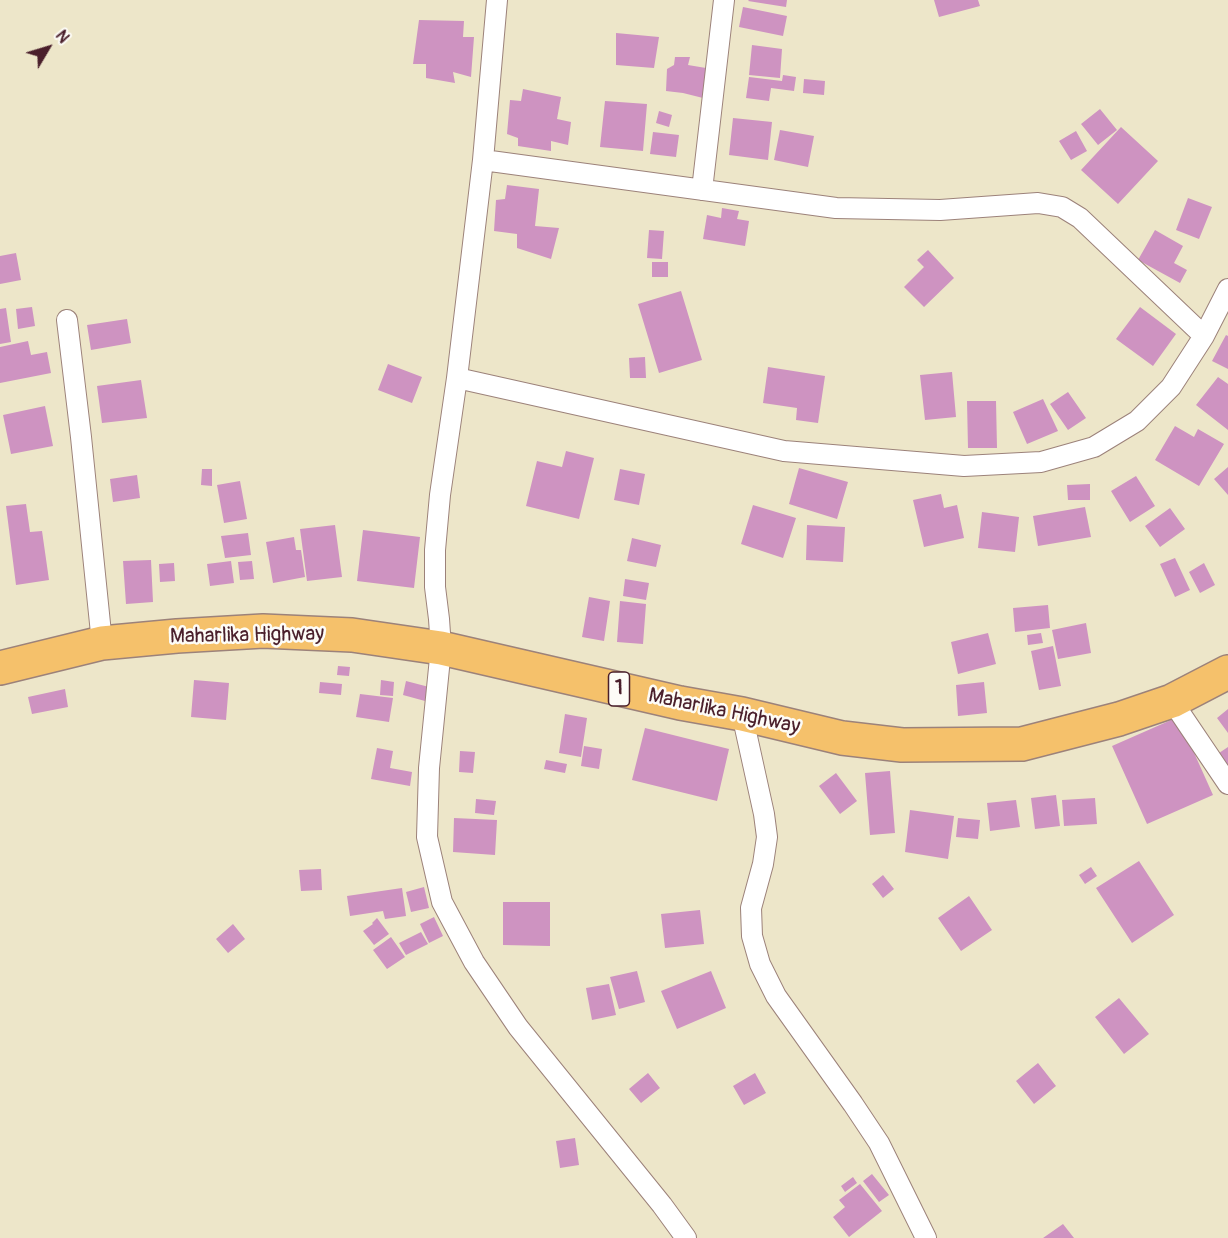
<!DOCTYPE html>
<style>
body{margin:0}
#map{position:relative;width:1228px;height:1238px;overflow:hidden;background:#ede6c9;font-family:Pangolin,sans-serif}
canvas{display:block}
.north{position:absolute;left:18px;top:18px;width:60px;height:60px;-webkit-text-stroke:4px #fdfcf7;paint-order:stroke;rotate:52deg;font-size:16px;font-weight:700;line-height:24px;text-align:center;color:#4a1f2b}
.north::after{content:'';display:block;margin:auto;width:21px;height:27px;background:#4a1f2b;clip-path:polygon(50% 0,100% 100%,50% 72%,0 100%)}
</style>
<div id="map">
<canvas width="1228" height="1238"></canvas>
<div class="north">N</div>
</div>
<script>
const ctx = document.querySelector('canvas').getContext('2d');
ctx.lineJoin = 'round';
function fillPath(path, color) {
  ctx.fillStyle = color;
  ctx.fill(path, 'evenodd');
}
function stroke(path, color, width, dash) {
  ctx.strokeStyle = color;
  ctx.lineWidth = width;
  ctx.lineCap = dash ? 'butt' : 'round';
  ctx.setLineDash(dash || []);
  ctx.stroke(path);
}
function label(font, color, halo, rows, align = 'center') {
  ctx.font = font + ' Pangolin,sans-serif';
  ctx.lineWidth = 5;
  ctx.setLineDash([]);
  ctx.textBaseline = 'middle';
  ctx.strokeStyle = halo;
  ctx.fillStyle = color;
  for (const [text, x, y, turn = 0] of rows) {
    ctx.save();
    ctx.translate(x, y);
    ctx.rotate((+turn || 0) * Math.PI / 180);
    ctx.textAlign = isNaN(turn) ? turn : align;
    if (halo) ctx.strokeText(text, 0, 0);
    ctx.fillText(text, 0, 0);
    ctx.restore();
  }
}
const building = new Path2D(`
 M749,0H787L786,7L748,1Z
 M934,0H978L980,6L939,17Z
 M743,7L787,16L783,36L739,27Z
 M419,20L464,21L463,37H474L471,77L453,72L455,83L426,78V64H413Z
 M616,33L659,37L654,68L616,65Z
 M752,45L782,49L780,78L749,75Z
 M675,57H690L688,65L706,68L703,98L683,93L666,91L667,69L674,65Z
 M783,75L796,77L794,91L771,88L769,101L746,98L749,77L782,81Z
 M804,79L825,81L824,95L803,93Z
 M523,89L561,97L557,119L571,122L568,145L551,141V151L518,146V138L507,134L510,100L521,101Z
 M605,101L647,104L643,151L600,147Z
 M1100,109L1117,130L1098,145L1081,124Z
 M659,111L672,115L669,127L656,123Z
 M733,118L772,122L768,160L729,155Z
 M1121,127L1158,161L1118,204L1081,170Z
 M780,130L814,136L808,167L774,160Z
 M1076,131L1087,151L1071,160L1059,141Z
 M653,132L679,135L676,157L650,154Z
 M507,185L539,189L535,226L559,228L551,259L517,248V234L494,231L496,200L505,199Z
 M1188,198L1212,207L1199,239L1176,230Z
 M722,208L739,211L737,219L749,221L745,246L703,239L707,215L721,218Z
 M649,230L664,231L662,259L647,258Z
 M1155,230L1183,246L1174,263L1187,270L1180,283L1138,260Z
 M928,250L954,278L924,307L904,287L924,267L917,260Z
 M16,253L21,280L0,284V256Z
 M652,262H668V277H652Z
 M681,291L702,360L659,373L638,304Z
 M32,307L35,326L18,329L16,309Z
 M1140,307L1176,334L1153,366L1116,339Z
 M6,308L11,342L0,344V309Z
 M127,319L131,343L91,350L87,325Z
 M1226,335L1228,336V369L1212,361Z
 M28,341L31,355L47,352L51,373L0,383V347Z
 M645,357L646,378H630L629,358Z
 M388,364L422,377L412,403L378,390Z
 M768,367L825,376L818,423L796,420L797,408L763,403Z
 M952,372L956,417L925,420L920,375Z
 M1218,377L1228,384V430L1196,405Z
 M141,380L147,418L102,423L97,386Z
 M1068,392L1086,418L1068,430L1050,404Z
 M1043,399L1058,431L1027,444L1013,412Z
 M967,401H996L997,448H968Z
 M45,406L53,446L11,454L3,415Z
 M1175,426L1194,437L1198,429L1224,444L1199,486L1155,460Z
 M566,451L594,458L579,519L526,506L537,461L562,467Z
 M1228,467V495L1214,479Z
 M799,468L848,482L837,519L789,504Z
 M202,469H212V486L201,485Z
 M620,469L645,474L639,505L614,500Z
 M137,475L140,498L113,502L110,479Z
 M1136,476L1155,506L1130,522L1111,491Z
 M240,481L247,519L224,523L217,485Z
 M1090,484V500H1068L1067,485Z
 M941,494L944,508L957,505L964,538L924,547L913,500Z
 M26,504L30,532L42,531L49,580L16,585L6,506Z
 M753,505L796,518L783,558L741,544Z
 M1085,507L1091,537L1038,546L1033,516Z
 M1170,508L1185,529L1160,547L1145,526Z
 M982,512L1019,517L1015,552L978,548Z
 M335,525L342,577L307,581L300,529Z
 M807,525L845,527L843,562L806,560Z
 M363,530L420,537L414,588L357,581Z
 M248,533L251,555L225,558L221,536Z
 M294,537L296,550H301L305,577L273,583L266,542Z
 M632,538L661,545L656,567L627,561Z
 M1175,558L1190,590L1175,597L1160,564Z
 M151,560L153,602L126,604L123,561Z
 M231,561L234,583L210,586L207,564Z
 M252,561L254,579L240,580L238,562Z
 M174,563L175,581L160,582L159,564Z
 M1204,563L1215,585L1200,593L1189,572Z
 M625,579L649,583L646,600L623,596Z
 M589,597L610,601L604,641L582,637Z
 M620,601L646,604L643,644L617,642Z
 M1048,605L1050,628L1015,632L1013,608Z
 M1086,623L1091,653L1058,659L1052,630Z
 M988,633L996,664L958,674L951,642Z
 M1041,633L1043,643L1028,645L1027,635Z
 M1053,646L1061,686L1039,690L1031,651Z
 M338,666L350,667L349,676L337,675Z
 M194,680L229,683L226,720L191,717Z
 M381,680L394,682L393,696L380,695Z
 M406,681L429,687L425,701L403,695Z
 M320,682L342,684L341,695L319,693Z
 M984,682L987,713L958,716L956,685Z
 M65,689L68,707L32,714L28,697Z
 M360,694L393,698L389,722L356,717Z
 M1228,709V733L1217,718Z
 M565,714L587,718L581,757L559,753Z
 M1178,717L1213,795L1147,824L1112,746Z
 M645,728L729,749L717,801L632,780Z
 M584,746L602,749L599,769L581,766Z
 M1228,747V774L1216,755Z
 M377,748L393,751L390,768L412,772L410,786L371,779Z
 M460,751L475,752L473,773L459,772Z
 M546,760L567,764L565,773L544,769Z
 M890,771L895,833L870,835L865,773Z
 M836,773L857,801L840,814L819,786Z
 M1056,795L1060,826L1035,829L1031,798Z
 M1095,798L1097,824L1064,826L1062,800Z
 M476,799L496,801L494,815L475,813Z
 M1016,800L1020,827L990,831L987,803Z
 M910,810L954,816L948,859L905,852Z
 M454,818L497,820L495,855L453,852Z
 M958,818L980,820L978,839L956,837Z
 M1139,861L1174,915L1132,943L1096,888Z
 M1091,867L1097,876L1085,884L1079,875Z
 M321,869L322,890L301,891L299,870Z
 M883,875L894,889L883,898L872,884Z
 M424,887L429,908L411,912L406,892Z
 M402,888L406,916L385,919L383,911L350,916L347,896Z
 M969,896L992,930L961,951L938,918Z
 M503,902H550V946L503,945Z
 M700,910L704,944L665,948L661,914Z
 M434,917L443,936L429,943L420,924Z
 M377,918L389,934L374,945L363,931L373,924L372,923Z
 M233,924L245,939L228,953L216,939Z
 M421,932L428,944L406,955L399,943Z
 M391,937L405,957L387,969L373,950Z
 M637,971L645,1002L619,1009L610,977Z
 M711,971L726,1008L677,1029L661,991Z
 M609,984L616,1015L592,1020L586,988Z
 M1119,998L1149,1034L1124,1054L1095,1017Z
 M1038,1063L1056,1086L1034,1104L1016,1081Z
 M648,1073L660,1088L641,1103L629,1089Z
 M755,1073L766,1093L744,1105L733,1086Z
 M575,1138L579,1165L560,1168L556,1141Z
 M872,1174L889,1195L879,1202L863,1181Z
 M853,1177L857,1183L845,1192L841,1186Z
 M860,1184L882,1211L849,1237L833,1217L845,1207L839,1200Z
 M1063,1224L1074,1238H1043Z`);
const street = new Path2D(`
 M497,0L483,160L457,378L440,495L435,550V587L439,619L441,648L429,768L427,837L442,902L474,962L518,1027L662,1205L686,1238
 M483,160L836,208L940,210L1038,203L1062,207L1080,218L1204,336
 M702,190L724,0
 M67,320L81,437L102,643
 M457,378L784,451L964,466L1041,462L1094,447L1137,421L1171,387L1204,336L1228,289
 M1172,701L1228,784
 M742,714L764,814L767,837L763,864L751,908L752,936L760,964L776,996L853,1104L879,1143L926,1238`);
const highway = new Path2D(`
 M0,668L102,643L177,636L263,631L352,635L441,648L680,703L742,714L842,738L902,745L1022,744L1119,719L1172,701L1228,672`);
const shields = [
 [619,689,21]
];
const shieldNames = [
 ["1",619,689]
];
const streetNames = [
 ["Maharlika Highway",247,636,-1],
 ["Maharlika Highway",724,712,12]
];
fillPath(building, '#ce93c1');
stroke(street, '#9c827a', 22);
stroke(highway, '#9c827a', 36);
stroke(street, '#fff', 20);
stroke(highway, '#f5c16b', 33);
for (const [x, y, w] of shields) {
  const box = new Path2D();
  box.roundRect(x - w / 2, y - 17, w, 34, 4.5);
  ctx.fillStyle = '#fdfcf7';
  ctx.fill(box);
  stroke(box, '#4a1f2b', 1.5);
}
label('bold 20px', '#4a1f2b', null, shieldNames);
label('21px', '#4a1f2b', '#fdfcf7', streetNames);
</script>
